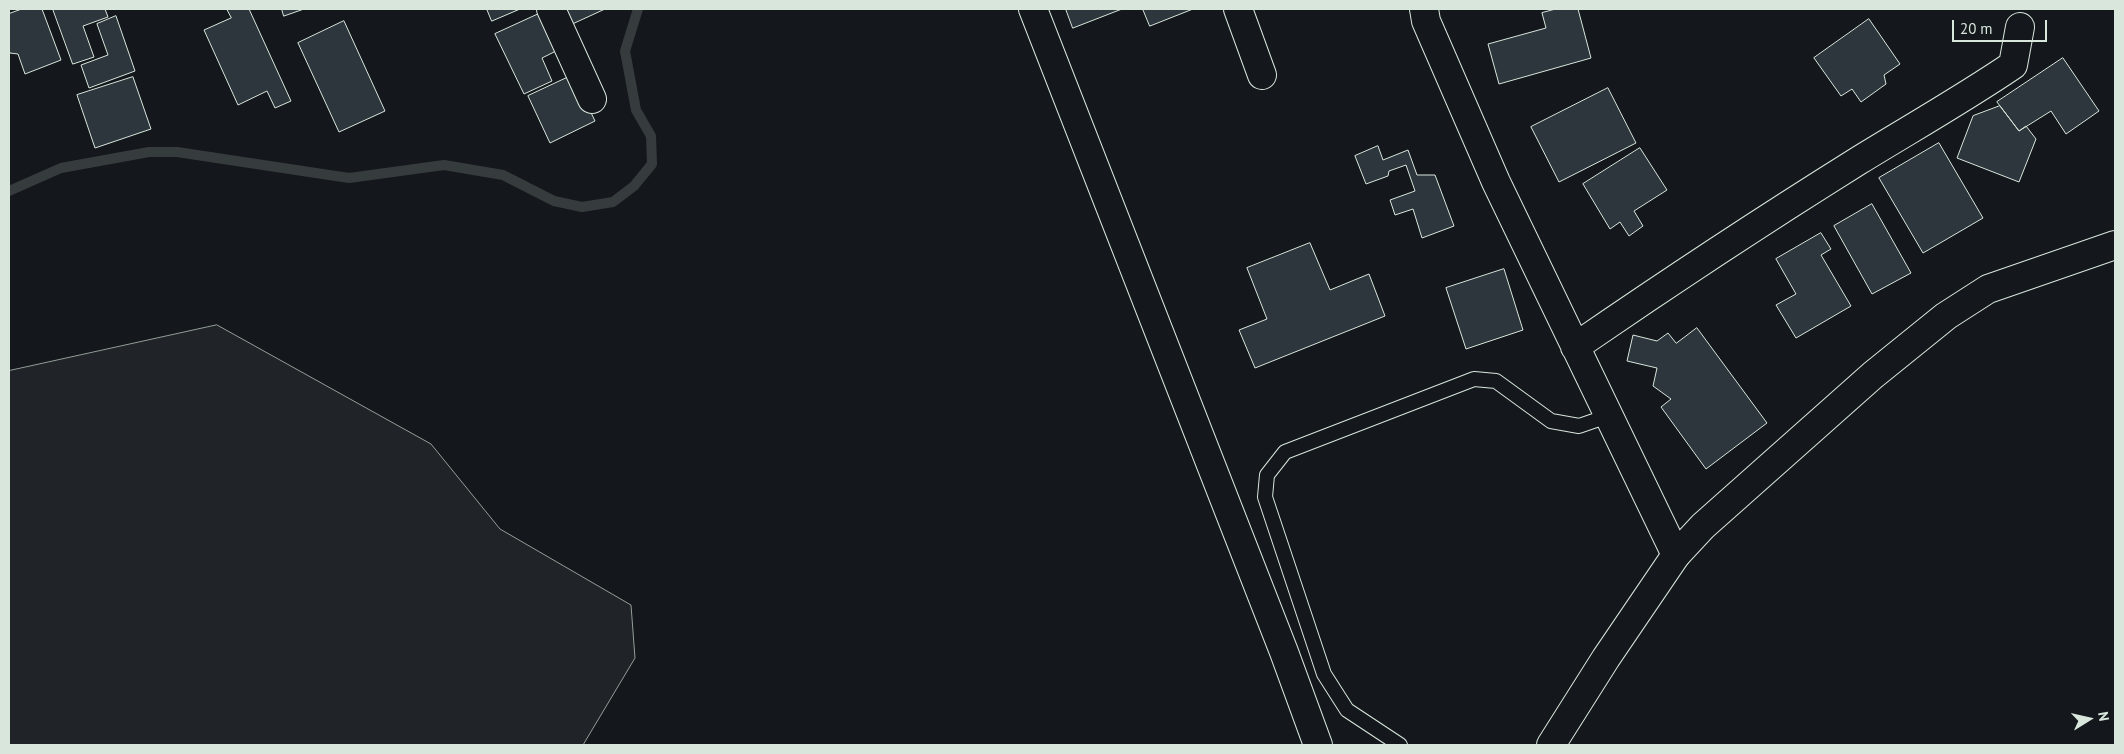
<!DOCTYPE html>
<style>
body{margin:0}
#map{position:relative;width:2124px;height:754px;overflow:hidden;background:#14181c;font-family:"PT Sans",sans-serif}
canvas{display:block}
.frame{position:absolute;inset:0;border:10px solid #d8e6dc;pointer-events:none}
.north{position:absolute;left:2064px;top:694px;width:50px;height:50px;-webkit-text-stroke:4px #14181c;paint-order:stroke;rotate:80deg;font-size:14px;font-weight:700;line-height:20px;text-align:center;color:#d8e6dc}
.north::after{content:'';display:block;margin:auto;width:18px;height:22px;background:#d8e6dc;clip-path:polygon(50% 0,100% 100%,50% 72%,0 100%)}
.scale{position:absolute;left:1952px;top:20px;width:95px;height:22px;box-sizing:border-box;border:2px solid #d8e6dc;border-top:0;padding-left:6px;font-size:15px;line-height:18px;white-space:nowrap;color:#d8e6dc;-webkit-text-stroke:4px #14181c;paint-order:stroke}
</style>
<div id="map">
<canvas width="2124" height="754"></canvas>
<div class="frame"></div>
<div class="north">N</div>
<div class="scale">20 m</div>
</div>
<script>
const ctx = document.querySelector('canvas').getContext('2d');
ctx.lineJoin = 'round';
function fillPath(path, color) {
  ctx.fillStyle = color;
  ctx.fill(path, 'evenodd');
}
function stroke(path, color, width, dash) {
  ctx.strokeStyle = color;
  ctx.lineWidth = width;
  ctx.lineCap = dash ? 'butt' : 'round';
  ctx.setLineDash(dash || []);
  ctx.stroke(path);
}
const green = new Path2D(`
 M217,325L431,444L500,529L631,605L635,658L583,745H9V371Z`);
const stream = new Path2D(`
 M9,191L61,168L149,152H177L349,178L444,165L503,175L554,201L582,207L613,202L634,186L652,164L651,136L636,110L625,51L638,9`);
const building = new Path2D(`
 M22,9H42L61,60L25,74L18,54L10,53L9,51V14Z
 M53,9H105L108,17L83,26L94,57L73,64Z
 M227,9H249L291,101L275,108L267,91L238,105L204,30L231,18Z
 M282,9H304L284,16Z
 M487,9H520L492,21Z
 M559,9H605L568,26Z
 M1066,9H1122L1073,28Z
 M1143,9H1193L1150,26Z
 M1556,9H1578L1591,58L1499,84L1488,44L1546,28L1542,13Z
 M543,12L560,49L542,58L552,81L524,94L495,34Z
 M116,16L135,71L89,88L81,65L108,55L97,24Z
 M1869,19L1900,64L1884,75L1886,84L1861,102L1852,89L1841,96L1814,58Z
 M344,21L385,111L339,132L298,43Z
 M2063,58L2099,111L2066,134L2051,111L2019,131L1997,102Z
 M573,75L595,121L550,143L528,96Z
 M133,77L151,129L95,148L77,95Z
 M1608,88L1636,143L1559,182L1531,127Z
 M2000,106L2019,131L2026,126L2036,139L2019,182L1957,158L1973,116Z
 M1939,143L1983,218L1923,253L1879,178Z
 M1378,146L1383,160L1408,150L1417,175H1435L1454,226L1422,238L1413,209L1395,215L1390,200L1415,191L1406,165L1389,171L1388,176L1366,184L1355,156Z
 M1640,148L1667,190L1634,211L1643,226L1629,236L1620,222L1610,229L1583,184Z
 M1872,204L1911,273L1872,294L1834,226Z
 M1821,233L1831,249L1821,255L1851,306L1796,338L1776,305L1796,294L1776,259Z
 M1310,243L1330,290L1369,274L1385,316L1255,368L1239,330L1267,319L1247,268Z
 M1504,269L1523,330L1466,349L1446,288Z
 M1697,328L1767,423L1706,469L1661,407L1671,399L1653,386L1657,368L1627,361L1633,335L1657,341L1668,333L1676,343Z`);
const service = new Path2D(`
 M1400,745L1347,710L1324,674L1265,497L1267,475L1285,452L1474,379L1496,381L1551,421L1579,426L1608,416`);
const minor = new Path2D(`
 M551,9L592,99
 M1033,9L1284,652L1318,745
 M1238,9L1262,75
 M1424,9L1426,21L1496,182L1676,555
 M1575,347C1668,283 1762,221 1858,161C1910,129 1963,99 2013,65L2020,27`);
const tertiary = new Path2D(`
 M1551,745L1606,658L1676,555L1703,526L1873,375L1946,316L1988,289L2115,245`);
fillPath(green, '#202428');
stroke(green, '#939e99', 1);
stroke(stream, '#363b3e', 10);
fillPath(building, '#2c363c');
stroke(building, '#d8e6dc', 1);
stroke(service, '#d8e6dc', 16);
stroke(minor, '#d8e6dc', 30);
stroke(tertiary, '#d8e6dc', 30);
stroke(service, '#14181c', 14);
stroke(minor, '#14181c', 28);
stroke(tertiary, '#14181c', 28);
</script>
